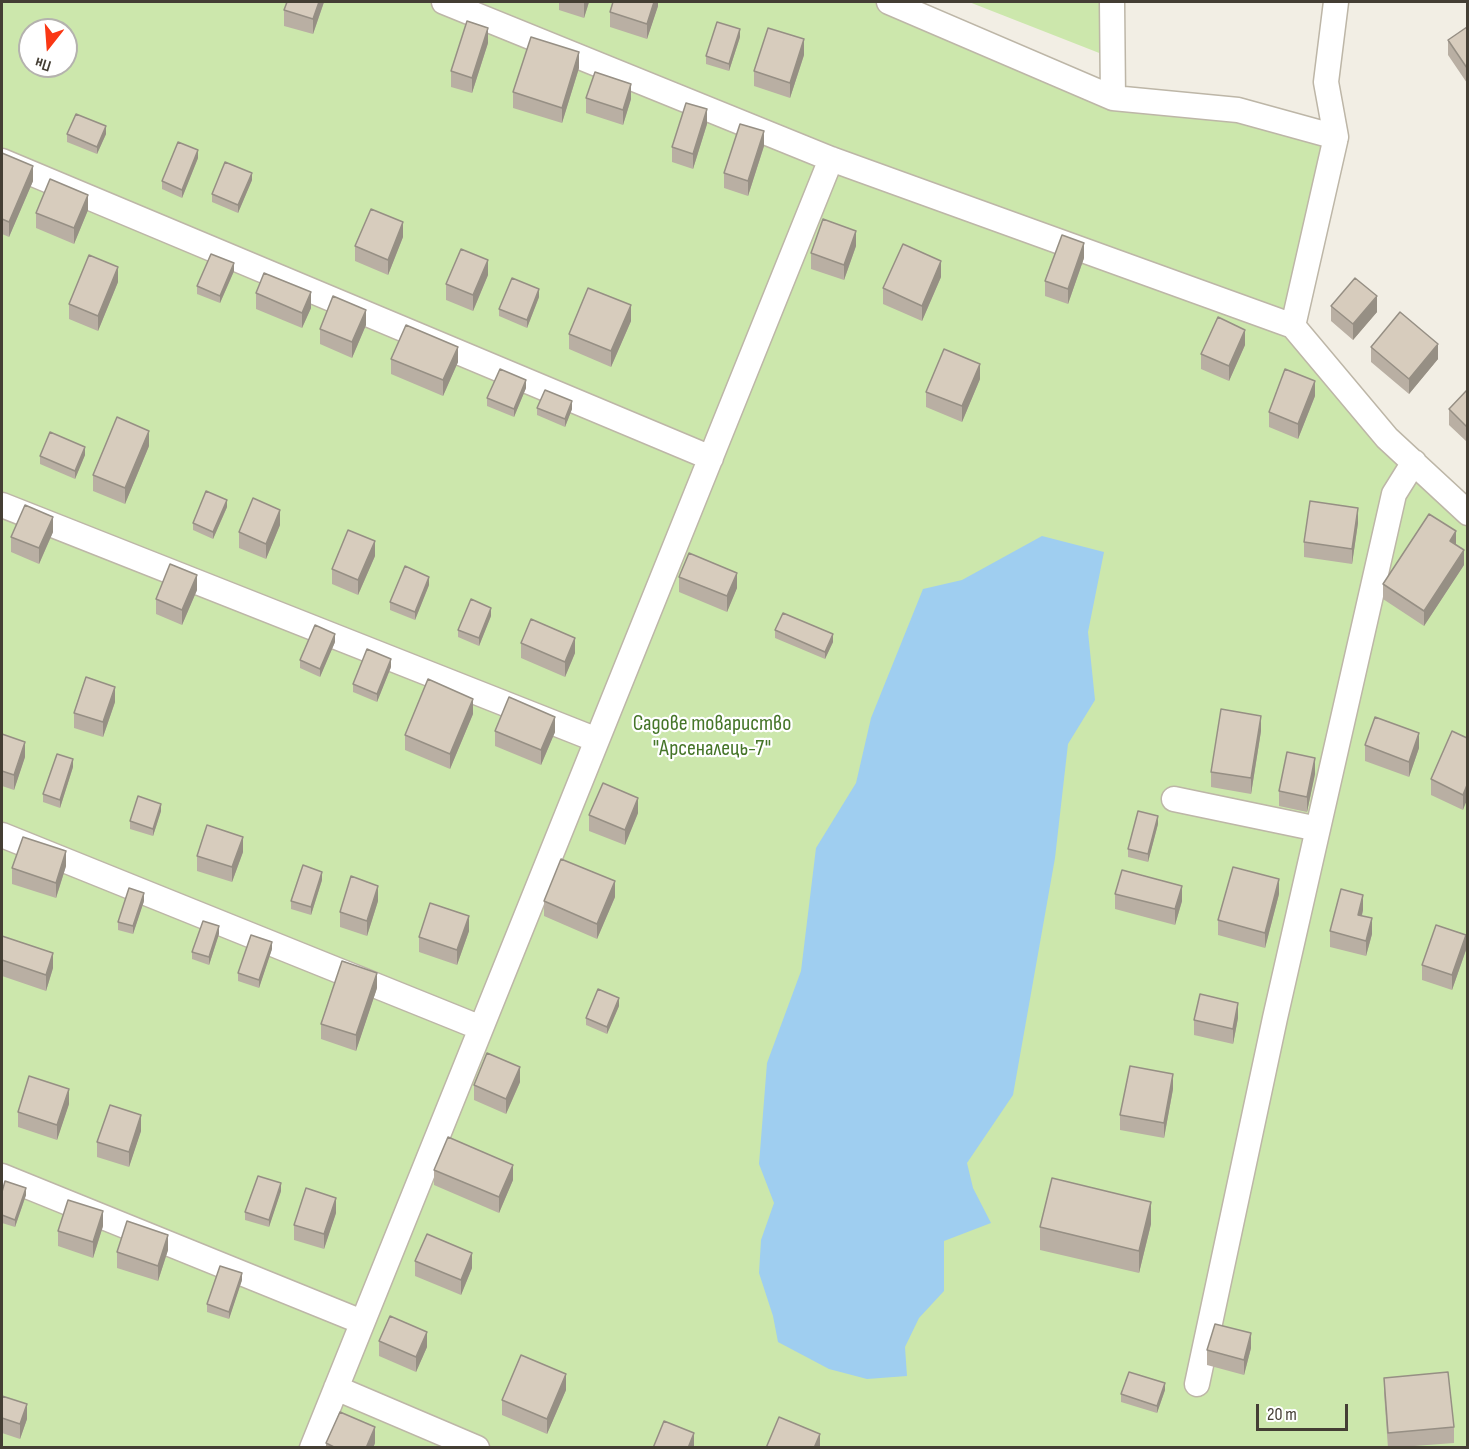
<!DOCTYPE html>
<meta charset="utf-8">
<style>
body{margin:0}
#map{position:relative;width:1469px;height:1449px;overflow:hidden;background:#f2eee4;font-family:"Sofia Sans Condensed",sans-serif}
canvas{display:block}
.frame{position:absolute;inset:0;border:3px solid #443e34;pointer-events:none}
.north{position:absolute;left:18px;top:18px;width:60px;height:60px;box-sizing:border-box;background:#fff;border:2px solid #b4b2ae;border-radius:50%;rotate:197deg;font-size:16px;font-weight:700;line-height:24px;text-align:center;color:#443e34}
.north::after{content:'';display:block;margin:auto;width:21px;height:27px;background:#fa3714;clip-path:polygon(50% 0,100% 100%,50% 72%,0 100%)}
.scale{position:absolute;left:1256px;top:1404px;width:92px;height:27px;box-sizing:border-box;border:3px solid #443e34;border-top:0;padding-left:8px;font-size:18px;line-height:21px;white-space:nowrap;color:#443e34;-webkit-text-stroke:4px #fff;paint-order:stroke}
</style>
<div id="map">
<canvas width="1469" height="1449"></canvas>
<div class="frame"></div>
<div class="north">Пн</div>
<div class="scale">20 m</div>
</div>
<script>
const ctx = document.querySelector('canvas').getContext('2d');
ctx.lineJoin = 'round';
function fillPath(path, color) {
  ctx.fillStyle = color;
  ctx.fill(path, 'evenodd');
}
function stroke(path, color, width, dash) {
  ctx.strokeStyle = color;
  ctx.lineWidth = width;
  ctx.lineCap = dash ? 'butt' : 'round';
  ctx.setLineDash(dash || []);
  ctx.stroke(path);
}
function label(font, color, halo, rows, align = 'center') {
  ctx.font = font + ' "Sofia Sans Condensed",sans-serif';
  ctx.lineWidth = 4.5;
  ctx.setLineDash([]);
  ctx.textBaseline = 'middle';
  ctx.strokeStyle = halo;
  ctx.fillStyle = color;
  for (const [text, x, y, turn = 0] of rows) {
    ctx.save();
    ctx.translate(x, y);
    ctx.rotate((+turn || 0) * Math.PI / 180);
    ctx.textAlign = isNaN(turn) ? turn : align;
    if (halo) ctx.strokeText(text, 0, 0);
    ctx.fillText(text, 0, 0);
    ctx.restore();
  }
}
const green = new Path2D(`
 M2,2H883L1113,98L1336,137L1293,326L1467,501V1447L2,1448ZM30,30H66V66H30Z
 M969,2H1113L1112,58Z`);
const water = new Path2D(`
 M1042,536L1104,552L1088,632L1095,700L1068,744L1055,858L1013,1095L967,1163L973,1188L991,1223L944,1241V1291L919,1318L905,1347L907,1376L867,1379L829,1369L778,1342L773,1316L759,1273L761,1240L774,1203L759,1164L767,1063L801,971L816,848L856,783L871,718L923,589L962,580Z`);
const street = new Path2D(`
 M444,2L831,159L1293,326L1387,438L1468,513
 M889,2L1113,98L1238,110L1336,137L1293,326
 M1112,2L1113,98
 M1336,2L1326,82L1336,137
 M2,161L711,458
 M2,505L597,740
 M1174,799L1318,829
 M2,835L481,1028
 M2,1176L362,1322
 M1197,1384L1275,1018L1394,494L1414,462
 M336,1388L477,1448
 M312,1448L831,159`);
const wall = new Path2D(`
 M324,2L313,34L284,26V10Z
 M559,2H589L584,18L559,10Z
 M658,2V6L647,39L610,27V12Z
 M1467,27V83L1448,55V40Z
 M740,37L729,71L706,64V56Z
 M488,43L472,93L451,87V71Z
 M804,55L790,98L754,86V71Z
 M579,68L562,123L513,108V92Z
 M586,98L631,99L623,125L586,113Z
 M707,124L693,169L672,162V147Z
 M67,134H106L97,154L67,142Z
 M764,146L748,196L724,188V173Z
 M2,153L33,181L9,237L2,234Z
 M198,158L182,198L162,189V181Z
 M252,180L238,213L212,202V194Z
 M88,210L74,244L36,228V213Z
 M403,237L388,275L355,261V246Z
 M856,246L844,280L811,269V253Z
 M1084,258L1068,304L1045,296V281Z
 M234,271L220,303L197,294V286Z
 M488,275L473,311L446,300V284Z
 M941,277L922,321L883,304V288Z
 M118,282L98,331L69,319V304Z
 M256,293L311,308L302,328L256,309Z
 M539,297L527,328L499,316V309Z
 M1331,306L1377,312L1353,340L1331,321Z
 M631,321L611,367L569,349V334Z
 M366,325L352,358L320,344V329Z
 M1245,345L1229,381L1201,369V354Z
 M1371,347L1438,359L1409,394L1371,362Z
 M391,359L458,362L443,396L391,374Z
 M980,379L962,422L926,407V392Z
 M526,388L514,417L487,406V398Z
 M1467,390V442L1449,425V409Z
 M1315,396L1298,439L1269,427V412Z
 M537,408L572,409L565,427L537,415Z
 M149,446L125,504L93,491V475Z
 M85,455L75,479L40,464V456Z
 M227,507L213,539L193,530V523Z
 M1358,523L1352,564L1304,557V542Z
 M280,525L266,559L239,548V532Z
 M53,532L39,564L11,552V537Z
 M1456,545L1464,565L1424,626L1383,599V584Z
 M375,556L358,595L332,584V569Z
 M679,577L737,588L727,612L679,592Z
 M429,585L415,620L390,610V602Z
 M197,590L182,625L156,614V599Z
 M491,616L479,646L458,637V630Z
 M775,630L833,642L825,659L775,638Z
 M335,642L320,677L300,668V660Z
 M521,643L575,653L565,677L521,658Z
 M391,667L377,702L353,692V684Z
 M115,702L103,737L74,728V713Z
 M473,714L450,769L405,750V735Z
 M495,731L555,732L541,765L495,746Z
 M1261,731L1251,794L1211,787V772Z
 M2,734L25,757L14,790L2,786Z
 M1467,738L1463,810L1431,795V779Z
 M1365,745L1419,748L1409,777L1365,761Z
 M73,767L60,808L43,802V794Z
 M1315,774L1307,812L1279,806V791Z
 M161,811L153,836L130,829V821Z
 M638,813L625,845L589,831V815Z
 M1158,824L1148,862L1128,857V849Z
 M243,852L232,882L197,871V856Z
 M66,866L56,898L12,884V868Z
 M322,880L311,915L291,909V901Z
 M1115,894L1182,901L1175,925L1115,909Z
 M1279,894L1265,948L1218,935V920Z
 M615,897L597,939L544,916V901Z
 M144,901L133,934L118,930V922Z
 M378,901L367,936L340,927V912Z
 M1363,910L1362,916L1372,934L1366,956L1330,947V931Z
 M469,931L457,965L419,952V937Z
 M219,934L209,965L192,959V952Z
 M2,936L53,968L46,991L2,976Z
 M272,949L259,988L238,981V973Z
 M1466,950L1452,990L1422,980V965Z
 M377,988L356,1051L321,1039V1024Z
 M619,1006L607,1034L586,1025V1018Z
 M1238,1018L1233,1044L1194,1035V1020Z
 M520,1082L506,1114L474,1100V1085Z
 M1173,1089L1164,1138L1120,1130V1115Z
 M69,1104L57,1140L18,1127V1112Z
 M141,1131L129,1167L97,1157V1142Z
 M434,1170L513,1180L499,1213L434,1185Z
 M281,1191L269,1227L245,1220V1212Z
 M2,1192L26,1195L15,1227L2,1223Z
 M336,1213L324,1249L294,1240V1225Z
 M1151,1224L1139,1273L1040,1250V1227Z
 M103,1226L93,1258L58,1246V1231Z
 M168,1250L158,1281L117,1268V1252Z
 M415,1261L472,1268L461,1295L415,1276Z
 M242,1280L229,1319L207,1312V1304Z
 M379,1341L427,1347L416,1372L379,1356Z
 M1251,1348L1244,1375L1207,1365V1350Z
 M1384,1378L1454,1427V1443L1388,1448L1384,1393Z
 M566,1390L547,1434L502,1415V1400Z
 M1165,1390L1157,1413L1121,1402V1394Z
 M2,1396L27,1419L20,1439L2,1433Z
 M326,1443H375L373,1448H326Z`);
const shadedWall = new Path2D(`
 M319,2H324L313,34V19Z
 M654,2H658V6L647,39V24Z
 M584,3V2H589L584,18Z
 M488,28V43L472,93V78Z
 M740,29V37L729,71V64Z
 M804,39V55L790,98V83Z
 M579,52V68L562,123V108Z
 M631,84V99L623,125V110Z
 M707,109V124L693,169V154Z
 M106,126V134L97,154V147Z
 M764,131V146L748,196V181Z
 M198,150V158L182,198V190Z
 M33,166V181L9,237V222Z
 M252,173V180L238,213V205Z
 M88,195V210L74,244V228Z
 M403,222V237L388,275V260Z
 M856,231V246L844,280V265Z
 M1084,243V258L1068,304V289Z
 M488,260V275L473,311V295Z
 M941,261V277L922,321V306Z
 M234,263V271L220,303V296Z
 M118,267V282L98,331V316Z
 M539,289V297L527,328V320Z
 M311,292V308L302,328V313Z
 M1377,296V312L1353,340V324Z
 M631,305V321L611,367V351Z
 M366,310V325L352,358V342Z
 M1245,330V345L1229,381V366Z
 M1438,344V359L1409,394V379Z
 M458,347V362L443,396V380Z
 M980,364V379L962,422V406Z
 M526,380V388L514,417V409Z
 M1315,381V396L1298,439V424Z
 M572,401V409L565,427V419Z
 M149,431V446L125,504V488Z
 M85,447V455L75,479V471Z
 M227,500V507L213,539V532Z
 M1358,508V523L1352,564V549Z
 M280,510V525L266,559V544Z
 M53,517V532L39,564V548Z
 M1456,531V547L1450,541Z
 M375,541V556L358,595V580Z
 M1464,550V565L1424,626V611Z
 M737,573V588L727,612V596Z
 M197,575V590L182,625V610Z
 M429,577V585L415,620V612Z
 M491,608V616L479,646V638Z
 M335,634V642L320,677V669Z
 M833,634V642L825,659V652Z
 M575,638V653L565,677V662Z
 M391,659V667L377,702V694Z
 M115,687V702L103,737V722Z
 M473,699V714L450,769V754Z
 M1261,716V731L1251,794V778Z
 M555,717V732L541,765V750Z
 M1419,733V748L1409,777V762Z
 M25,742V757L14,790V775Z
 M1315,758V774L1307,812V797Z
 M73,759V767L60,808V800Z
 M1467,785V800L1463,810V795Z
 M638,798V813L625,845V830Z
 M161,804V811L153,836V829Z
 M1158,816V824L1148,862V854Z
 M243,837V852L232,882V867Z
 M66,851V866L56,898V883Z
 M322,872V880L311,915V907Z
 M1279,879V894L1265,948V933Z
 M615,881V897L597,939V924Z
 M378,886V901L367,936V921Z
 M1182,886V901L1175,925V909Z
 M144,893V901L133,934V926Z
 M1363,895V910L1358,930V915Z
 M469,916V931L457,965V950Z
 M1372,918V934L1366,956V941Z
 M219,926V934L209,965V957Z
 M1466,935V950L1452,990V975Z
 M272,942V949L259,988V980Z
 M53,953V968L46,991V975Z
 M377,973V988L356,1051V1035Z
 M619,998V1006L607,1034V1027Z
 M1238,1003V1018L1233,1044V1029Z
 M520,1067V1082L506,1114V1099Z
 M1173,1074V1089L1164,1138V1123Z
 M69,1089V1104L57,1140V1125Z
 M141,1115V1131L129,1167V1152Z
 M513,1165V1180L499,1213V1197Z
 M281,1183V1191L269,1227V1220Z
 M26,1188V1195L15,1227V1220Z
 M336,1198V1213L324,1249V1234Z
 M1151,1202V1224L1139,1273V1251Z
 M103,1211V1226L93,1258V1242Z
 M168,1235V1250L158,1281V1266Z
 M472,1253V1268L461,1295V1280Z
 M242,1273V1280L229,1319V1312Z
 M427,1332V1347L416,1372V1357Z
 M1251,1333V1348L1244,1375V1360Z
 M566,1374V1390L547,1434V1419Z
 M1165,1383V1390L1157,1413V1406Z
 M27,1404V1419L20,1439V1424Z
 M375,1427V1443L373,1448H366Z
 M694,1433V1448H688Z
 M820,1434V1448H814Z`);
const building = new Path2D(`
 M287,2H319L313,19L284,10Z
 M613,2H654L647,24L610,12Z
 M467,21L488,28L472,78L451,71Z
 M717,22L740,29L729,64L706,56Z
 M1467,27V68L1448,40Z
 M768,28L804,39L790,83L754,71Z
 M531,37L579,52L562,108L513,92Z
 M595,72L631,84L623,110L586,98Z
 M686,103L707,109L693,154L672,147Z
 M76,114L106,126L97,147L67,134Z
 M740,124L764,131L748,181L724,173Z
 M178,142L198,150L182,190L162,181Z
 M2,153L33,166L9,222L2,219Z
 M225,162L252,173L238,205L212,194Z
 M50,179L88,195L74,228L36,213Z
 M371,209L403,222L388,260L355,246Z
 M823,219L856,231L844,265L811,253Z
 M1062,235L1084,243L1068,289L1045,281Z
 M903,244L941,261L922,306L883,288Z
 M461,249L488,260L473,295L446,284Z
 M211,254L234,263L220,296L197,286Z
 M89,255L118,267L98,316L69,304Z
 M264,273L311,292L302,313L256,293Z
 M512,278L539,289L527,320L499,309Z
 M1355,278L1377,296L1353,324L1331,306Z
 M588,288L631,305L611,351L569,334Z
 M333,296L366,310L352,342L320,329Z
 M1400,312L1438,344L1409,379L1371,347Z
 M1218,317L1245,330L1229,366L1201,354Z
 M406,325L458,347L443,380L391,359Z
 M944,349L980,364L962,406L926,392Z
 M500,369L526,380L514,409L487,398Z
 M1285,369L1315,381L1298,424L1269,412Z
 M545,390L572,401L565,419L537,408Z
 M1467,390V427L1449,409Z
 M117,417L149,431L125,488L93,475Z
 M50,432L85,447L75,471L40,456Z
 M206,491L227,500L213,532L193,523Z
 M253,498L280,510L266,544L239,532Z
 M1310,501L1358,508L1352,549L1304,542Z
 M25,505L53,517L39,548L11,537Z
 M1429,514L1456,531L1450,541L1464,550L1424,611L1383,584Z
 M348,530L375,541L358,580L332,569Z
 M689,553L737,573L727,596L679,577Z
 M170,564L197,575L182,610L156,599Z
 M405,566L429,577L415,612L390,602Z
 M471,599L491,608L479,638L458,630Z
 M783,613L833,634L825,652L775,630Z
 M531,619L575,638L565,662L521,643Z
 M315,625L335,634L320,669L300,660Z
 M367,649L391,659L377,694L353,684Z
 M86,677L115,687L103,722L74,713Z
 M428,679L473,699L450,754L405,735Z
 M509,697L555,717L541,750L495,731Z
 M1221,709L1261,716L1251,778L1211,772Z
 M1375,717L1419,733L1409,762L1365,745Z
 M1452,731L1467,738V785L1463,795L1431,779Z
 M2,734L25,742L14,775L2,771Z
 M1287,752L1315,758L1307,797L1279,791Z
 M57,754L73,759L60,800L43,794Z
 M603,783L638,798L625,830L589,815Z
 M138,796L161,804L153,829L130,821Z
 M1138,811L1158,816L1148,854L1128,849Z
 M207,825L243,837L232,867L197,856Z
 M23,837L66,851L56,883L12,868Z
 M561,859L615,881L597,924L544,901Z
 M303,865L322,872L311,907L291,901Z
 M1233,867L1279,879L1265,933L1218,920Z
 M1122,870L1182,886L1175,909L1115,894Z
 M351,876L378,886L367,921L340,912Z
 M129,888L144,893L133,926L118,922Z
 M1341,889L1363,895L1358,915L1372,918L1366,941L1330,931Z
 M430,903L469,916L457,950L419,937Z
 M203,921L219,926L209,957L192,952Z
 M1436,925L1466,935L1452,975L1422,965Z
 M251,935L272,942L259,980L238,973Z
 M2,936L53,953L46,975L2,960Z
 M342,961L377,973L356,1035L321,1024Z
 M598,989L619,998L607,1027L586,1018Z
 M1200,994L1238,1003L1233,1029L1194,1020Z
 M487,1053L520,1067L506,1099L474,1085Z
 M1130,1066L1173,1074L1164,1123L1120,1115Z
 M29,1076L69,1089L57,1125L18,1112Z
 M110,1105L141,1115L129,1152L97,1142Z
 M448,1137L513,1165L499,1197L434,1170Z
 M258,1176L281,1183L269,1220L245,1212Z
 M1052,1178L1151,1202L1139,1251L1040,1227Z
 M5,1181L26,1188L15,1220L2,1215V1192Z
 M306,1188L336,1198L324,1234L294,1225Z
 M68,1200L103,1211L93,1242L58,1231Z
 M127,1221L168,1235L158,1266L117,1252Z
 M427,1234L472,1253L461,1280L415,1261Z
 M220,1266L242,1273L229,1312L207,1304Z
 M390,1316L427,1332L416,1357L379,1341Z
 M1215,1324L1251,1333L1244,1360L1207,1350Z
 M521,1355L566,1374L547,1419L502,1400Z
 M1129,1372L1165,1383L1157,1406L1121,1394Z
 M1448,1372L1454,1427L1388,1433L1384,1378Z
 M2,1396L27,1404L20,1424L2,1418Z
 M340,1412L375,1427L366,1448H336L326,1443Z
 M779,1417L820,1434L814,1448H766Z
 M664,1421L694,1433L688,1448H653Z`);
const parkNames = [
 ["Садове товариство",712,724],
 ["\"Арсеналець-7\"",712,749]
];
fillPath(green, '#cce7ac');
fillPath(water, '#9fcef0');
stroke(street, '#bdb6a7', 27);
stroke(street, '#fff', 24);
fillPath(wall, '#b9afa3');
fillPath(shadedWall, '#968f84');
fillPath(building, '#d7ccbd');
stroke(building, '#968f84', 1.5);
label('22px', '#457528', '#fff', parkNames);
</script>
